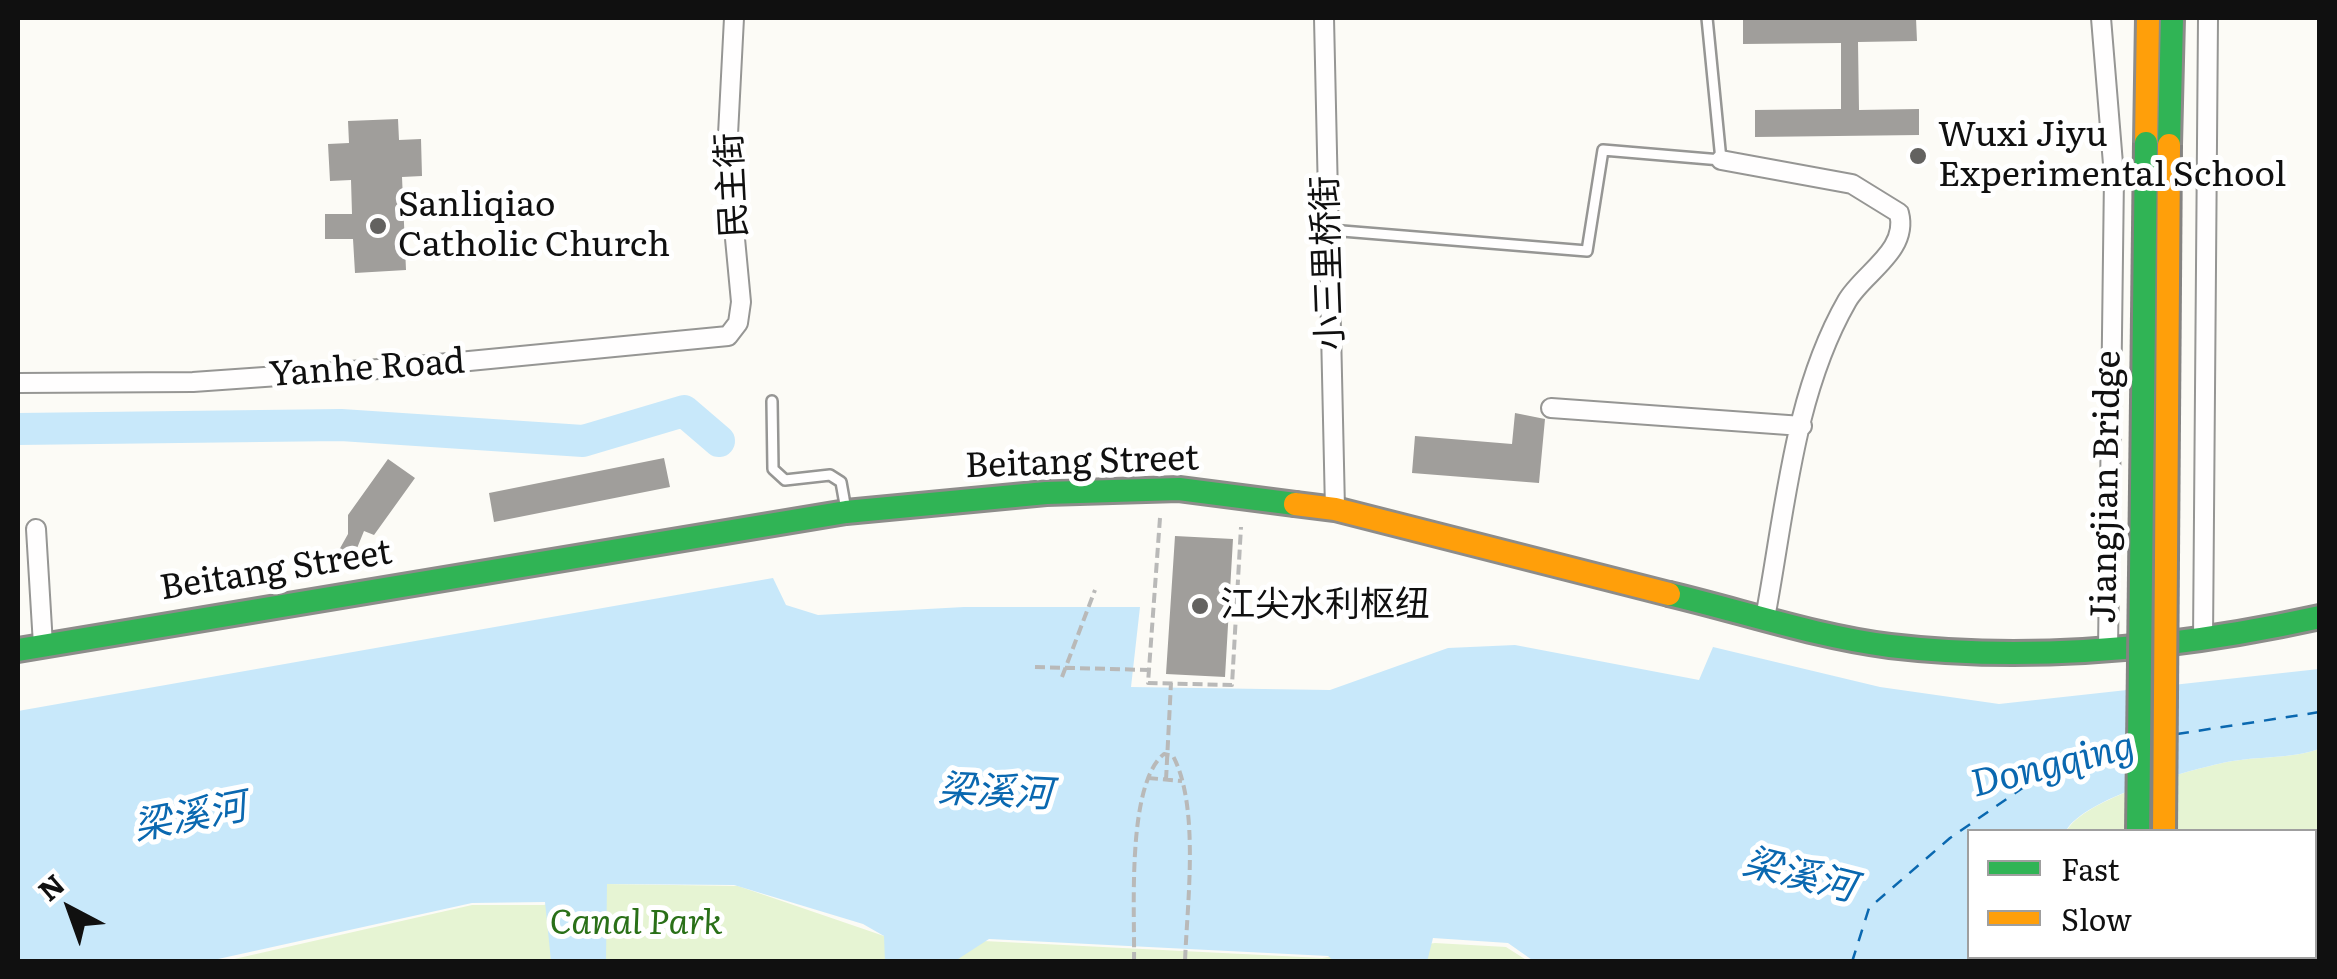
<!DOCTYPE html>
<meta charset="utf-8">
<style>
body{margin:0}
#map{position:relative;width:2337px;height:979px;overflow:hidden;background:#fcfbf6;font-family:Literata,serif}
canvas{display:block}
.frame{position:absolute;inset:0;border:20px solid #101010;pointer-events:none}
.legend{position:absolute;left:1967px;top:829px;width:350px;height:130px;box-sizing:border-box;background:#fff;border:2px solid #9f9f9f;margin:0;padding:12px 18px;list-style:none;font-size:30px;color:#101010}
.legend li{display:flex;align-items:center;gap:20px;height:50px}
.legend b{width:50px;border:2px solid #9f9f9f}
.north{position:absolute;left:20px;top:859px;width:100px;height:100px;-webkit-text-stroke:8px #fff;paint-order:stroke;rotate:319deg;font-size:28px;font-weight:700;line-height:40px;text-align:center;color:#101010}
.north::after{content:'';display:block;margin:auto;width:35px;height:45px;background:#101010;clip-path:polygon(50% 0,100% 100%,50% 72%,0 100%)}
</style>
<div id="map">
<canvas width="2337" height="979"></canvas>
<div class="frame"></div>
<ul class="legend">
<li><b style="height:12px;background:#30b455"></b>Fast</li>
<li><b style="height:12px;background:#ff9f0a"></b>Slow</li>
</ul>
<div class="north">N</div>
</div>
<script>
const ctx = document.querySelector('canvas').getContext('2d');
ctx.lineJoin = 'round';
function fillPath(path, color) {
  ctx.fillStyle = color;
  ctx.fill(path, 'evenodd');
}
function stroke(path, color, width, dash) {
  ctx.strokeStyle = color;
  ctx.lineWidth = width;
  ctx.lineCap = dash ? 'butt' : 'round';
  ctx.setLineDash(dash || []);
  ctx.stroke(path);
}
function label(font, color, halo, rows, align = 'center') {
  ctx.font = font + ' Literata,"Noto Sans SC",serif';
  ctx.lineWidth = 10;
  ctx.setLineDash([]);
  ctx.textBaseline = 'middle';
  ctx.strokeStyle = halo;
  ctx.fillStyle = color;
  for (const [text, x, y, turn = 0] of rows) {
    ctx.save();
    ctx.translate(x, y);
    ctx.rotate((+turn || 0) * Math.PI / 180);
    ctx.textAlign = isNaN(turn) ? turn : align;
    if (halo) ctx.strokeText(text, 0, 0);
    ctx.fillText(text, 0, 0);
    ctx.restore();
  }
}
const green = new Path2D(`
 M2319,749V954L2314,953V832H2066C2084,798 2189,770 2227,762C2258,756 2290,759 2319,749Z
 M607,884L738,886L884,936L1322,958L1435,943L1506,947L1528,961L221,962L472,905H544Z`);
const water = new Path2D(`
 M773,578L786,605L818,615L964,607H1140L1131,687L1330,690L1448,648L1515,645L1699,680L1713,647L1880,687L1999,704L2319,669V749C2290,759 2258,756 2227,762C2189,770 2084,798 2066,831L1970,832V956L2315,953L2319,954V961L1535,962L1508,943L1433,938L1427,962L1334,961L1328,956L989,939L955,961L885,962L884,936L863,924L734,885L607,884L606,961H551L545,902L472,903L209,961L18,962V711Z`);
const river = new Path2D(`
 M18,429L341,425L583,441L684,411L719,441`);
const ferry = new Path2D(`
 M2177,734L2320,712
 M1852,962L1869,908L1950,838L2056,765L2126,747`);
const building = new Path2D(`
 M1743,18H1916L1917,41L1858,42L1859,110L1919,109V135L1755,137V110L1841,109V43L1743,44Z
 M398,119L399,140L421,139L422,176L402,177L406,270L355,273L353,239H325V214H352L351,180L330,181L328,144L349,143L348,121Z
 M1515,413L1545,419L1539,483L1412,473L1415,436L1512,444Z
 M664,458L670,487L494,522L489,493Z
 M388,459L415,478L374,535L364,531L349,568V556L334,559L348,534V515Z
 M1175,536L1233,539L1225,677L1166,674Z`);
const path = new Path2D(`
 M1160,518L1148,683L1232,685L1241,527
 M1035,667L1149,670
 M1062,677L1095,590
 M1148,778L1182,781
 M1166,780L1171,683
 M2314,846H2320
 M2314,946L2320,947`);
const lane = new Path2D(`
 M1330,230L1587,251L1603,150L1721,160L1707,18
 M772,401L773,469L785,480L830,475L841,482L846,510`);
const street = new Path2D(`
 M1324,18L1335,509
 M2101,18L2114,176L2108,650
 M1721,160L1852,184L1899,213C1909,251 1863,273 1847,301C1793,395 1785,513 1765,618
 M18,383L193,382L407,367L728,336L738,323L741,302L727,154L734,18
 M1551,408L1802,426
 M36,529L43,645
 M2203,639L2208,18`);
const fast = new Path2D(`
 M2169,145L2172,18
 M1669,594C1741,611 1817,637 1890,646C2034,663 2180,648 2320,617
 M18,650L846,512L1046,493L1179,489L1295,504
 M2136,956V962
 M2161,956V962`);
const slow = new Path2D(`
 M2146,143L2148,18
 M1295,504L1335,509L1669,594`);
const pathBridge = new Path2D(`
 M1134,962C1135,913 1126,785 1164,754L1173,756C1200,807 1187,904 1185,962`);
const fastBridge = new Path2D(`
 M2138,832L2146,143`);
const slowBridge = new Path2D(`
 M2164,832L2169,145`);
const markers = [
 [1918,156,10,"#636260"],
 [378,226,10,"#636260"],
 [1200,606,10,"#636260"]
];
const poiNames = [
 ["Wuxi Jiyu",1938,136],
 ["Experimental School",1938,176],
 ["Sanliqiao",398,206],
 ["Catholic Church",398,246],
 ["江尖水利枢纽",1220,606]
];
const streetNames = [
 ["民主街",733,185,-93],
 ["小三里桥街",1329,263,-92],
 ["Yanhe Road",367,369,-4],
 ["Beitang Street",1082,463,-2],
 ["Jiangjian Bridge",2107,487,-89],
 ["Beitang Street",276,571,-9]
];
const parkNames = [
 ["Canal Park",636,924]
];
const waterNames = [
 ["Dongqing",2053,766,-14],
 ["梁溪河",995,793,3],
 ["梁溪河",190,818,-11],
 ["梁溪河",1799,876,14]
];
fillPath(green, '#e6f4d3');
fillPath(water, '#c8e8fa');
stroke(river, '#c8e8fa', 32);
stroke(ferry, '#0a68b0', 2.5, [12, 10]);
fillPath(building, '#a09e9b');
stroke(lane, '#969694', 14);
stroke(street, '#969694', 22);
stroke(fast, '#8d8c8a', 28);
stroke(slow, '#8d8c8a', 28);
stroke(path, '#b9b9b8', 4, [10, 5]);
stroke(lane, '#fffefe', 9);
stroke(street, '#fffefe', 18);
stroke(fast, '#30b455', 22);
stroke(slow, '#ff9f0a', 22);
stroke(fastBridge, '#848381', 28, []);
stroke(slowBridge, '#848381', 28, []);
stroke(pathBridge, '#b9b9b8', 4, [10, 5]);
stroke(fastBridge, '#30b455', 22);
stroke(slowBridge, '#ff9f0a', 22);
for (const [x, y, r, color] of markers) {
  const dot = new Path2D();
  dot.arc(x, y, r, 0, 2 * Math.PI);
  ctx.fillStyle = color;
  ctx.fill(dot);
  stroke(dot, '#fff', 4);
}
label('35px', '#101010', '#fff', poiNames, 'left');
label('35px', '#101010', '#fff', streetNames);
label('italic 35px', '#2a7018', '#fff', parkNames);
label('italic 38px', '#0a68b0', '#fff', waterNames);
</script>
